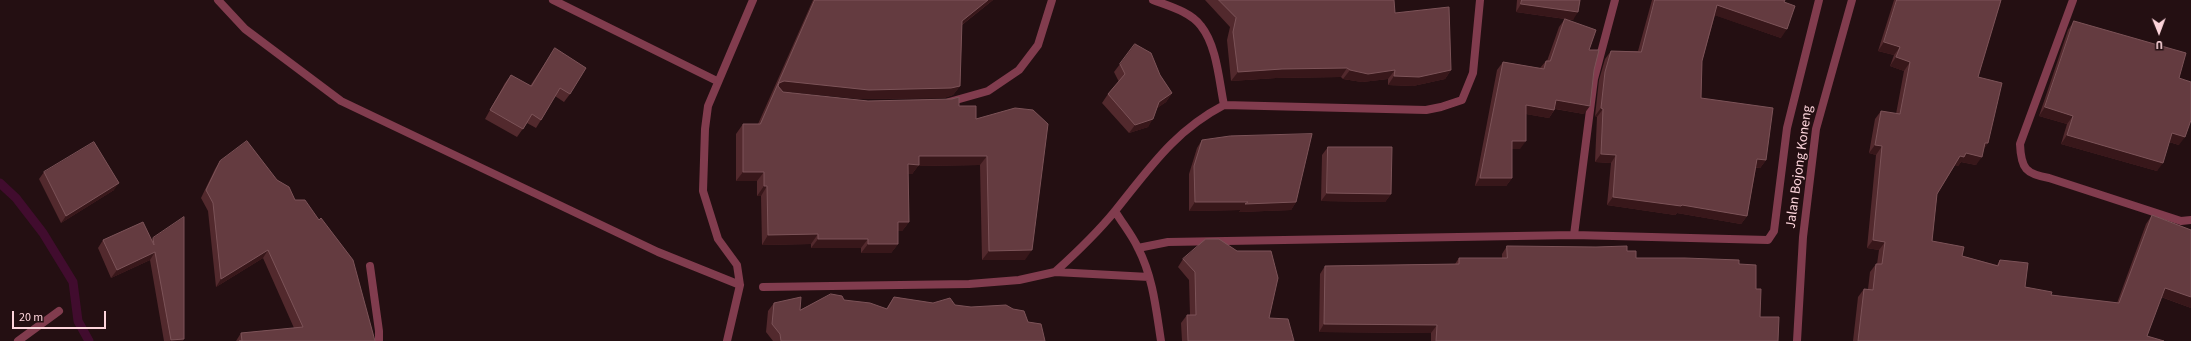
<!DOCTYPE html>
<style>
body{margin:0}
#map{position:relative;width:2191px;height:341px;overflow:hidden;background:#240f12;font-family:"Source Sans 3",sans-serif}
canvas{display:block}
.north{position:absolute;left:2139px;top:12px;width:40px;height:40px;-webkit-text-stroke:3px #240f12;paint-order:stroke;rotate:179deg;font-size:11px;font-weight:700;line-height:16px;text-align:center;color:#fdd4db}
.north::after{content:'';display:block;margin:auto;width:14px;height:18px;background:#fdd4db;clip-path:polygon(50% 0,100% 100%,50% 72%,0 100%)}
.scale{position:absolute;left:12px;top:311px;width:94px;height:18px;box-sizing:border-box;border:2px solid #fdd4db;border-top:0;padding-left:5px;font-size:12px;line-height:14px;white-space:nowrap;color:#fdd4db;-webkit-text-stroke:3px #240f12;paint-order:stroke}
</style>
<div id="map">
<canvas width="2191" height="341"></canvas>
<div class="north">U</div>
<div class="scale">20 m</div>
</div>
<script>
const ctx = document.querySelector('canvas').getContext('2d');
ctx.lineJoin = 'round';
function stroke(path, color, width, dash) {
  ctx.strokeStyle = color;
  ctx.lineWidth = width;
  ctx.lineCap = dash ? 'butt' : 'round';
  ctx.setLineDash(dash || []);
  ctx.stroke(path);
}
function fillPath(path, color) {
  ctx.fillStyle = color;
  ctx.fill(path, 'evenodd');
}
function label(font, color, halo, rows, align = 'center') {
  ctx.font = font + ' "Source Sans 3",sans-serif';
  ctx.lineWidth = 3;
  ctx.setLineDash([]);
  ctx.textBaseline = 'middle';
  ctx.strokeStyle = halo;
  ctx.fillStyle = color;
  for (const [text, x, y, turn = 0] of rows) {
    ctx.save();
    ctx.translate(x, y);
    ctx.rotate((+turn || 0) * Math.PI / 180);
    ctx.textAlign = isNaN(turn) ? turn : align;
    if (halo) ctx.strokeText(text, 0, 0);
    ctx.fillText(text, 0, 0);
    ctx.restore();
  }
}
const stream = new Path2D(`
 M0,183L16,198L43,233L73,282L78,321L89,341`);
const service = new Path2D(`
 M553,0L717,81`);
const minor = new Path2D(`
 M218,0L245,29L341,101L658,252L740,285
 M1153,0C1169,6 1191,12 1201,26C1217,46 1219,81 1224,105
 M2073,0L2020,144C2021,169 2026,174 2049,178L2181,221L2191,220
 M949,102L988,91L1019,70L1038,45L1052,0
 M1115,211C1122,223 1132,235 1138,248C1153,277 1156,309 1161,341
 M1574,235L1594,79L1615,0
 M1138,248L1168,242L1574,235L1768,240L1774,231L1787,128L1819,0
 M370,266L379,331V341
 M1055,272C1076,253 1097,233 1115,211C1149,169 1174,131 1224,105L1426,110L1441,107L1462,100L1473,73L1480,0
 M763,287L969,284L1019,280L1055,272L1149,277
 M18,341L59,311
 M727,341L740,285L737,265L718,239L703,191L705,129L708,106L753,0`);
const tertiary = new Path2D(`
 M1797,341L1803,237L1816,129L1852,0`);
const wall = new Path2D(`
 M813,0H993L962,25L960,86L953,95L944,98L862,99L782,91L783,92L868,101L959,106L976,119L1025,260H982L980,165L918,166L912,174H908L909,222L902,231H898V244L891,253H861V248H811V244L762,245L761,196H757V181H736V134L743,124H758Z
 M1205,0H1394L1395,13L1451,70L1445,79L1413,86L1388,85V79L1362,82L1343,79L1341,77L1276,78L1231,81L1227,40L1230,27Z
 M1517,0H1580L1573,20L1565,19L1589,50L1594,70L1584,114L1555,109L1549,118L1526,114L1520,149H1512V178L1506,186H1475L1497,70L1503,62L1540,68L1546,61H1547L1559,27L1565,19L1516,12Z
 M1652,0H1785L1784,2L1781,38L1715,15L1702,61L1701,98L1766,160L1760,168H1756L1747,216L1741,224L1677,213L1675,215L1607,205L1611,163L1595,162L1597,117L1595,116L1599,80L1605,59L1611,51H1638Z
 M1894,0H2001L1978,77L1988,143L1983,150L1976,165L1961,162L1958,166L1955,165L1937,194L1932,241L1962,256L1997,265L2000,260L2025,287L2051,295L2117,303L2146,224L2152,215L2191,230V308L2161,297L2147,336L2164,341H1853L1858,297L1864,289H1868L1870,272L1876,264H1877L1879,250L1867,248L1876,155L1869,153L1875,119L1881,111L1896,114L1904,71L1890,66L1894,55L1878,51Z
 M2074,21L2179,78V145L2169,142L2157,171L2061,144L2067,124L2039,116L2068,30Z
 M555,48L570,94L564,102L555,96L541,120L536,128L527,123L517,137L485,119L505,83L511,75L530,86Z
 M1120,64L1160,75L1172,93L1166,102L1157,108L1148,127L1129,133L1102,103L1108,94L1119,82L1114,72Z
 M1202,140L1296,202L1291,210L1239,212L1241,210L1189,211V174L1197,148Z
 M1328,147L1391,194L1385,202L1321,201L1322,155Z
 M220,161L277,180L295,200L375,341H236L241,333L294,328L263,258L216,287L208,211L201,198L215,169Z
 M44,172L114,190L61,223L39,179Z
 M153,238L184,339L182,341H164L150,260L111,278L98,248L103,240H152Z
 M1507,246L1627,251L1636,258L1739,264L1756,289L1760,317L1778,341H1431V333L1319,332L1320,274L1325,266L1455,264L1459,258H1502V254Z
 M1183,259L1269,318L1294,341H1182L1181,323L1187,315H1190L1189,280L1178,267Z
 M894,297L933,303L955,305L1028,322L1045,341H773L766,332L768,311L774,303L800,310L844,300L886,309Z`);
const shadedWall = new Path2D(`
 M988,0H993L955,30L962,21Z
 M1521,4L1578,12L1573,20L1516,12Z
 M1717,5L1787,29L1781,38L1711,14Z
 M1884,42L1900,47L1894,55L1878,51Z
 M1896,57L1910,62L1904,71L1890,66Z
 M1347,68L1341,77L1276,78L1231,81L1238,72L1282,69Z
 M1350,70H1395L1388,79L1362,82L1343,79Z
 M1451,70L1445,79L1413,86L1388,85L1394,76Z
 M784,81L960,86L953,95L944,98L862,99L778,91L775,92L779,83Z
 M1172,93L1166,102L1153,111L1159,102Z
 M1556,100L1590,106L1584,114L1551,108Z
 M1526,105L1554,110L1549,118L1520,113Z
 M2045,107L2073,116L2067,124L2039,116Z
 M1601,108L1603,109L1597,117L1595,116Z
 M1153,119L1148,127L1129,133L1135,125Z
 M2172,133L2185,137L2179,145L2166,141Z
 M2067,135L2163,163L2157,171L2061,144Z
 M1512,141H1526L1520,149H1506Z
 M1985,143H1988L1982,152Z
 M1875,145L1882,146L1876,155L1869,153Z
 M1966,153L1982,157L1976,165L1961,162L1958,166L1954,165L1960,156Z
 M1601,154L1616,155L1611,163L1595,162Z
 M919,156H987L980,165L918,166L912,174H901L908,164Z
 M1757,159L1766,160L1760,168L1752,167Z
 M743,172H764L757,181H736Z
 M1480,178H1512L1506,186H1475Z
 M119,183L114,190L61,223L66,216Z
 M764,186H767L761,196H757Z
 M1327,193L1391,194L1385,202L1321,201Z
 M1613,197L1682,205L1747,216L1741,224L1677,213L1675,215L1607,205Z
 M1195,202H1296L1291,210L1239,212L1241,210L1189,211Z
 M898,222H909L902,231H891Z
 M818,234L811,244L762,245L768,235Z
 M818,239H868L861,248H811Z
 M1873,240L1885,242L1879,250L1867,248Z
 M868,244H898L891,253H861Z
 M268,250L263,258L216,287L221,279Z
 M1032,250L1025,260H982L989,251Z
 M155,252L150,260L111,278L117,270Z
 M2165,288L2191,297V308L2159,296Z
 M1324,324L1437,325L1431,333L1319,332Z
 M184,339L182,341H170L171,340Z`);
const building = new Path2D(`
 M815,0H988L962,21L960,86L951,88L869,90L784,81L779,83L778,86L783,92L868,101L952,99L959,97V106H976V119L1015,108L1033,110L1048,124L1032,250L989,251L987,156H919V165L908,164L909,222H898V244H868V239H818V234L768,235L767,186H764V172H743V124H760Z
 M1219,0H1394L1395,13L1449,7L1451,70L1419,77L1394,76L1395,70L1368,74L1350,70L1347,68L1282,69L1238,72L1233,32L1236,18Z
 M1522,0H1580L1578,12L1521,4Z
 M1655,0H1785L1784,2L1795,6L1787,29L1717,5L1702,61L1701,98L1773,108L1766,160L1757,159L1747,216L1682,205L1681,206L1613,197L1616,155L1601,154L1603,109L1601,108L1605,72L1611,51L1641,52Z
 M1897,0H2001L1978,77L2002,83L1988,143H1985L1982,157L1966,153L1964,157L1960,156L1937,194L1932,241L1964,247L1962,256L1998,266L2000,260L2028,263L2025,287L2052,292L2051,295L2119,303L2152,215L2191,230V297L2165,288L2147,336L2164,341H1858L1864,289L1873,290L1876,264H1882L1885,242L1873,240L1882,146L1875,145L1881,111L1900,114L1910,62L1896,57L1900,47L1884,42Z
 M1565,19L1596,30L1589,50H1599L1594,70L1590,106L1556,100L1554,110L1526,105V141H1512V178H1480L1503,62L1544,69L1546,61H1550Z
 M2074,21L2186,53L2179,78L2191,82V120L2185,137L2172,133L2163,163L2067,135L2073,116L2045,107Z
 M1135,44L1151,53L1160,75L1172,93L1159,102L1153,119L1135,125L1108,94L1125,74L1120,64Z
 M555,48L586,68L570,94L560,88L541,120L532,114L523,129L490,110L511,75L531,86Z
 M1312,134L1296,202L1245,204L1248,202H1195L1194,166L1202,140L1230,136Z
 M247,141L277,180L289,187L295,200H305L319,220L321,218L353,260L375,341H239H242L241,333L303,327L268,250L221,279L213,203L206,190L220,161Z
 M94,142L119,183L66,216L44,172Z
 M1328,147H1392L1391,194L1327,193Z
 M184,217V339L171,340L155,252L117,270L103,240L143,222L154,245L153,238Z
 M1206,239H1219L1237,251H1271L1278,278L1269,318L1288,319L1294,341H1188L1187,315H1196L1195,272L1183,259Z
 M1507,246L1596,247L1627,246V251H1636V258H1685L1739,260V264L1756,265V289H1761L1760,317H1779L1778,341H1436L1437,325L1324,324L1325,266L1459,264V258H1507Z
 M831,294L842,296L844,300L870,303L887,309L894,297L933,303L950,298L955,305L971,307L1006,305L1013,309L1024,311L1028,322L1041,324L1045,341H781L780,334L772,324L774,303L801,297L800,310Z`);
const streetNames = [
 ["Jalan Bojong Koneng",1800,167,-82]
];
stroke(stream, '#410c2e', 9);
stroke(service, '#813c4e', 8);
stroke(minor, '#813c4e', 8);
stroke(tertiary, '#813c4e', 8);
fillPath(wall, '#52292d');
fillPath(shadedWall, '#38171a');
fillPath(building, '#643b40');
stroke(building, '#7c5358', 1);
label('14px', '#fdd4db', '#240f12', streetNames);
</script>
